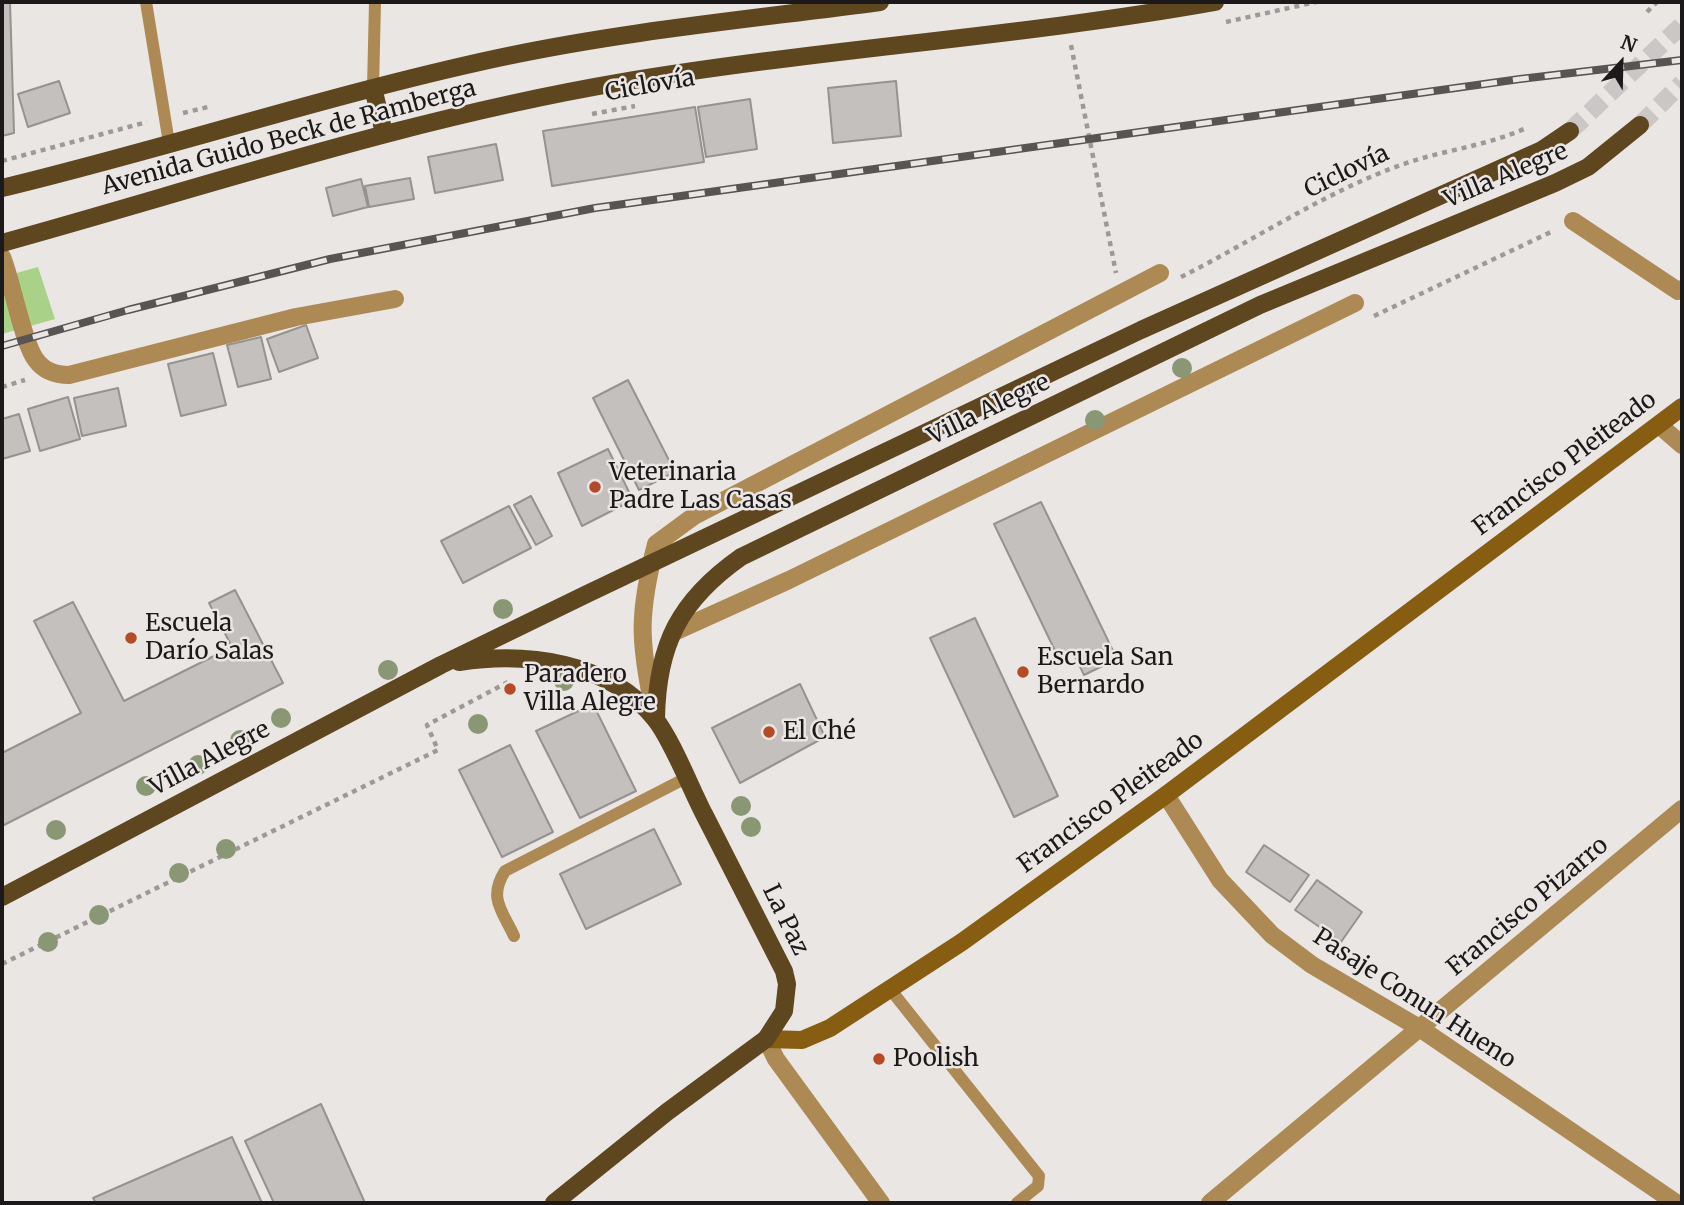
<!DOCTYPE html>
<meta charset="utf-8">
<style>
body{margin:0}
#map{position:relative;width:1684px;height:1205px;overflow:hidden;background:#eae6e4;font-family:Merriweather,serif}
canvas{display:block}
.frame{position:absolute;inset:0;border:4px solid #1b1919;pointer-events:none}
.north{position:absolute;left:1586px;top:28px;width:70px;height:70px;-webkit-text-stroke:5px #eae6e4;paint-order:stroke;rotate:22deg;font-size:19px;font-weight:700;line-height:28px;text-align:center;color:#1b1919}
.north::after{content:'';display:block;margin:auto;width:24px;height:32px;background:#1b1919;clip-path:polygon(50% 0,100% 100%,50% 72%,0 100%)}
</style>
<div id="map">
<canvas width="1684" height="1205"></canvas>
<div class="frame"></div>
<div class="north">N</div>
</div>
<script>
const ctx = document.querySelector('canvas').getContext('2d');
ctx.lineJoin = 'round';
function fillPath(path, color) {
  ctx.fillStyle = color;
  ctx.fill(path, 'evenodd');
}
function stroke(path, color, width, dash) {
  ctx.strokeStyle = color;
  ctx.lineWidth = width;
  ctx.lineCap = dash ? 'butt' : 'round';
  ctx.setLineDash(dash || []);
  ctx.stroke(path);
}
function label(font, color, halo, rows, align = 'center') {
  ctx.font = font + ' Merriweather,serif';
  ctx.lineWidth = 5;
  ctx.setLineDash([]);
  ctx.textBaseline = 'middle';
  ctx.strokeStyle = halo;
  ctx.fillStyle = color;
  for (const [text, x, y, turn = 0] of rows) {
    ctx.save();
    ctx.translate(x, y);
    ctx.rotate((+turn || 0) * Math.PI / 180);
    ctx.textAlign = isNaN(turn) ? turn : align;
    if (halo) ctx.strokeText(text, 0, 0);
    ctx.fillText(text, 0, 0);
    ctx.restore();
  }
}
const green = new Path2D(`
 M38,267L55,319L2,334V277Z`);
const building = new Path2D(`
 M2,2H10L14,133L2,136Z
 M59,81L70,113L28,127L18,94Z
 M896,81L901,136L833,143L828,88Z
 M750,99L757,149L706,157L698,107Z
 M695,107L704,162L552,186L543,131Z
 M496,144L503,180L435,193L428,157Z
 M410,178L414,199L369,207L365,186Z
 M361,179L368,207L333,216L326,188Z
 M306,325L318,358L279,372L267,339Z
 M261,337L271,379L238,387L227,345Z
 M213,353L226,405L181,416L168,364Z
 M628,380L675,472L639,490L593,398Z
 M118,388L126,426L82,436L74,398Z
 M68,397L80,439L40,451L28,409Z
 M19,414L30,451L2,459V419Z
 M608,449L633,500L582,526L558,473Z
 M531,496L552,536L536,545L514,505Z
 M1041,502L1117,659L1084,675L1073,652L1059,659L994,524Z
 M509,506L531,548L463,583L441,541Z
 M235,590L283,683L2,826V753L81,713L34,621L73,602L124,701L232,647L209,603Z
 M975,618L1058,796L1014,817L930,638Z
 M800,684L825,737L740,783L712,728Z
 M593,704L636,791L580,818L536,731Z
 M510,745L553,832L502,857L459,770Z
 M654,829L681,884L586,929L560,874Z
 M1264,845L1309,875L1290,902L1246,872Z
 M1317,880L1362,912L1341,942L1295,910Z
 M321,1104L365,1203H274L245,1141Z
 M232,1137L262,1203H96L93,1198Z`);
const primaryTunnel = new Path2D(`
 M1640,125L1682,83
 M1570,131L1682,25`);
const path = new Path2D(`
 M1647,12L1657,2
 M1226,22L1316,2
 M1071,45L1116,273
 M183,113L208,107
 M592,114L635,106
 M2,161L147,122
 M1181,277C1251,242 1327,191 1401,165C1442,150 1483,147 1524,129
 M1374,316L1553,231
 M2,387L25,380
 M2,964L438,750L427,725L508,682`);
const lane = new Path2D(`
 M146,2L169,143
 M373,88L375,2
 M514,936C502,910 488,898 505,871L686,778
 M890,989L1039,1176L1038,1186L1017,1203`);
const street = new Path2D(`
 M1573,221L1678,291L1682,289
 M2,257C12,281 23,344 36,360C44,371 56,375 69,375L296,317L395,299
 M1659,425L1682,445
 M674,632L789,580L1355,303
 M654,711C639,641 638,614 656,544L694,516L1160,273
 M1166,795L1220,880L1272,935L1312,965L1421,1029L1676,1203
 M766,1039L776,1059L881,1203
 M1210,1203L1682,809`);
const secondary = new Path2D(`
 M766,1039L802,1040L830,1028L962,942L1166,795L1682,407`);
const primary = new Path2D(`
 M373,88L384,133
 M2,188C168,148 331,94 498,58C623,31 753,19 880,2
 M2,243C208,186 410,118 622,82C819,49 1019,37 1215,2
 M459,662C526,652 609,661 655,719C671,738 691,789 704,814C731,866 757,919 784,971L787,984L784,1011L766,1039L667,1112L554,1203
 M656,719C657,644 680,600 741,557L1260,305L1555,183L1588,167L1640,125
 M2,897L441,665L589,593L1141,330L1542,150L1570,131`);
const rail = new Path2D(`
 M2,346L128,310L330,259L595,208L1520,79L1682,60`);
const trees = [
 [1182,368],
 [1095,420],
 [503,609],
 [388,670],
 [564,681],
 [281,718],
 [478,724],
 [240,740],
 [198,765],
 [146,786],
 [741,806],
 [751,827],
 [56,830],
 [226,849],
 [179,873],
 [99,915],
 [48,942]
];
const markers = [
 [595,487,7,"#b34b26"],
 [131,638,7,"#b34b26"],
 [1023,672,7,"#b34b26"],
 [510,689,7,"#b34b26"],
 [769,732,7,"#b34b26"],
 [879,1059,7,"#b34b26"]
];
const streetNames = [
 ["Ciclovía",650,86,-10],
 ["Avenida Guido Beck de Ramberga",289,138,-15],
 ["Ciclovía",1347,172,-26],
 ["Villa Alegre",1506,176,-23],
 ["Villa Alegre",989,410,-26],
 ["Francisco Pleiteado",1565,464,-37],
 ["Villa Alegre",210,759,-28],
 ["Francisco Pleiteado",1111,803,-36],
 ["Francisco Pizarro",1528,907,-40],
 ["La Paz",785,920,64],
 ["Pasaje Conun Hueno",1414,999,33]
];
const poiNames = [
 ["Veterinaria",609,473],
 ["Padre Las Casas",609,501],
 ["Escuela",145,624],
 ["Darío Salas",145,652],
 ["Escuela San",1037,658],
 ["Bernardo",1037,686],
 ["Paradero",524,675],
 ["Villa Alegre",524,703],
 ["El Ché",783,732],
 ["Poolish",893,1059]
];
fillPath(green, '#a9d288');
fillPath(building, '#c4c0be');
stroke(building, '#959290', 2);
stroke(primaryTunnel, '#cbc7c6', 18, [18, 9]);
stroke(path, '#9c9998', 4.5, [5, 5]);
stroke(lane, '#ad8953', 12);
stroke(street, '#ad8953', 18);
stroke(secondary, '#875e11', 18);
stroke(primary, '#5e461f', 18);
stroke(rail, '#575453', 8);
stroke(rail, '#eae6e4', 5, [16]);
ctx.fillStyle = '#899775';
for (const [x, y] of trees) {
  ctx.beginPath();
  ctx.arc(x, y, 10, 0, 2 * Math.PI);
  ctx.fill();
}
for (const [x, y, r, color] of markers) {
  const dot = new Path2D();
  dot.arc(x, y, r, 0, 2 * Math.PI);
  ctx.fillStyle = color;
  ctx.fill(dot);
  stroke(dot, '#eae6e4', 2.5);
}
label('24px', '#1b1919', '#eae6e4', streetNames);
label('24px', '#1b1919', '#eae6e4', poiNames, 'left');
</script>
